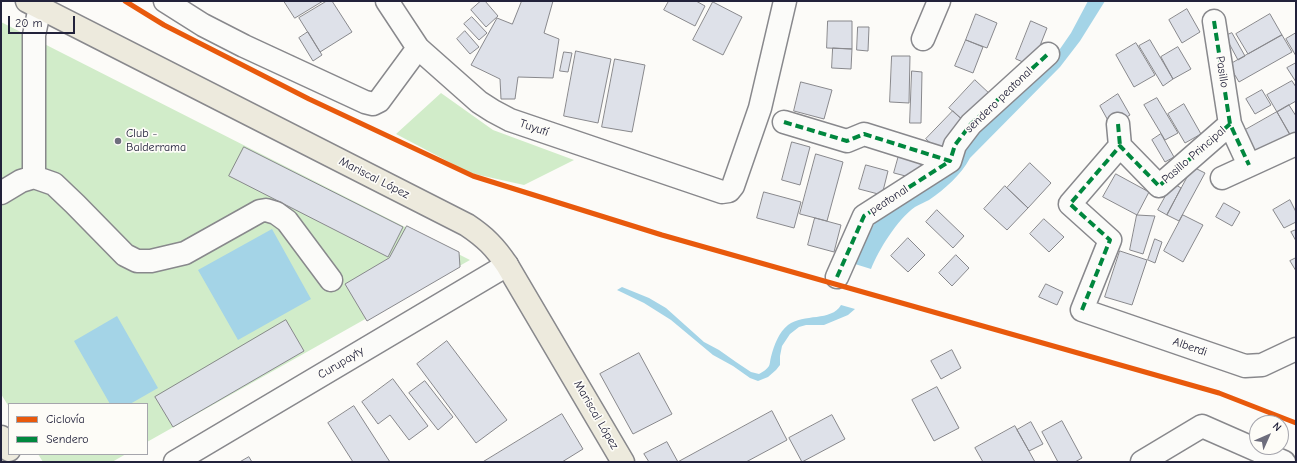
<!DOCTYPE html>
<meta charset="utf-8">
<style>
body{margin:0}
#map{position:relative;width:1297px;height:463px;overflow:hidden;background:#fcfbf8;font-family:"Comic Neue",sans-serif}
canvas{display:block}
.frame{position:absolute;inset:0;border:2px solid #22223b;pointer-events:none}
.legend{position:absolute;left:8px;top:403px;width:140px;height:52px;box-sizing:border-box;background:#fdfcf7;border:1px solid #a5a5ac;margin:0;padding:5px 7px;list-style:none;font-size:12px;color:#22223b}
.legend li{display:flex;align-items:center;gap:8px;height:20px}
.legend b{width:20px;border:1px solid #a5a5ac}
.north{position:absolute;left:1249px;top:415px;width:40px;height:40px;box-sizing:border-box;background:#fdfcf7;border:1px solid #a5a5ac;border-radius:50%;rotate:45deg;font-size:11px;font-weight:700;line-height:16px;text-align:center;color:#22223b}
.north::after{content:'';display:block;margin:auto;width:14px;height:18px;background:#6e6e7d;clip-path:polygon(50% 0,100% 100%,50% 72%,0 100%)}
.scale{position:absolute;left:8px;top:16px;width:67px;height:18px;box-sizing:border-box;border:2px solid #22223b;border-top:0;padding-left:5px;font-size:12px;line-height:14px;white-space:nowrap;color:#22223b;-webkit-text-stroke:3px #fdfcf7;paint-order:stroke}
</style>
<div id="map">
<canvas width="1297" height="463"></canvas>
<div class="frame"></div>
<ul class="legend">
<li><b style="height:5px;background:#e8590c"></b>Ciclovía</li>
<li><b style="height:5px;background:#00873e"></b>Sendero</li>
</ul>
<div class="north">N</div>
<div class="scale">20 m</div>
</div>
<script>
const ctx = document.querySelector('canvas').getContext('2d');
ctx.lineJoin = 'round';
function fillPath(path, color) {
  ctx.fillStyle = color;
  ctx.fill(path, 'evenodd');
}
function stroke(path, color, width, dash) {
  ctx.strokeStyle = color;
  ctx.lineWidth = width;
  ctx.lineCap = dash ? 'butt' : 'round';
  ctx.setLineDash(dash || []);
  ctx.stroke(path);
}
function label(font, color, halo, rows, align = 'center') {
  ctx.font = font + ' "Comic Neue",sans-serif';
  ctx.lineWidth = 3.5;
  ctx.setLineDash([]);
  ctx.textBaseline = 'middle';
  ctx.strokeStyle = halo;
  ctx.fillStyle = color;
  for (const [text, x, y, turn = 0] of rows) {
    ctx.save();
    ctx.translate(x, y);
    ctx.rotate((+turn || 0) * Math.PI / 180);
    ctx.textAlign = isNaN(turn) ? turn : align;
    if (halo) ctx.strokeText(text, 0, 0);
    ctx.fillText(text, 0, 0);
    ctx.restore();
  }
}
const green = new Path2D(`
 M1,22L470,260L147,442V404H9V407L1,394Z
 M441,93L493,130L574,160L524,185L470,173L396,134Z
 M38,454H126L112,462H43Z`);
const water = new Path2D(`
 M1088,1H1105L1080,41L1060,67L970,158C961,175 945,189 929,200C925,202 920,204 915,207C897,220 879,249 871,269L855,264L861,248L876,221L903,201L925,191L946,168L960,143L1053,59L1071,33Z
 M272,229L311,299L238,340L198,270Z
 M622,287L649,298L666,308L704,342L719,350L736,362L751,372L759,374C763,372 767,369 769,366C770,364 770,360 771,357C774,345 779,332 788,325C804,313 831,322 841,305L855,309L848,315L824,325H806L799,327L790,334L782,346L780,356V365L776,370L768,377L758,381L750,378L733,366L713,355L671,320L644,303L617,290Z
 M117,316L158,388L130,404H110L74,341Z`);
const building = new Path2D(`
 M284,1H323L295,18Z
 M327,1H332L352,32L320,52L299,18Z
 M481,1H485L498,16L486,27L471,10Z
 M522,1H553L544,33L559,39L553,78L518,77L515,99H501L500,79L471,65L497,18L512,24Z
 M669,1H696L705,6L695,26L664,10Z
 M713,2L742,17L723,55L693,40Z
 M1187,9L1200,32L1182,43L1169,20Z
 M976,14L997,23L987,48L966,40Z
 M1270,14L1282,35L1248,54L1236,34Z
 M472,17L487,33L479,40L464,24Z
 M828,21H852V49L827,48Z
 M1031,21L1047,28L1032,66L1016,59Z
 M858,27H869L868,51L857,50Z
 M465,31L479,47L470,54L457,39Z
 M308,32L322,55L313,61L299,38Z
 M1232,33L1245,56L1238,60L1225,36Z
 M1296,33V56L1286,39Z
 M1282,35L1292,52L1239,82L1229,65Z
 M966,40L983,47L973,73L955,66Z
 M1150,40L1173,79L1163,86L1139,46Z
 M1136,43L1155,75L1134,87L1116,55Z
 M1178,47L1191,69L1173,79L1161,57Z
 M833,48L852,49L851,69L832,68Z
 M576,51L611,59L598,123L564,116Z
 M564,52L572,53L568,72L560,71Z
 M892,56H910L909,103L890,102Z
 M615,59L645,65L632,132L602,127Z
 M1296,63V82L1287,68Z
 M912,71L922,72L921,123H910Z
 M975,80L991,95L965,122L949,108Z
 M1292,81L1296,87V101L1277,112L1267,95Z
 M801,82L832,90L824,119L794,111Z
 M1262,90L1271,105L1255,114L1246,99Z
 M1118,94L1130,115L1111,126L1100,106Z
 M1157,98L1178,133L1165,140L1144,105Z
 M1184,104L1201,134L1185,143L1168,114Z
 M1289,105L1296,116V133L1291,136L1277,112Z
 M953,111L966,123L939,151L926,139Z
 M1277,112L1291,137L1255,158L1240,133Z
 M1161,134L1174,157L1165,162L1152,140Z
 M792,142L810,147L800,185L782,180Z
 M244,147L403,227L388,257L229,176Z
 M901,148L924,155L917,179L894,173Z
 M816,154L843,162L827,221L800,214Z
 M1030,163L1051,183L1028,208L1007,188Z
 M866,165L888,171L882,195L859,189Z
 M1193,167L1205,173L1179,221L1167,215Z
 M1116,174L1149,192L1137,215L1103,197Z
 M1173,183L1181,188L1167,215L1158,210Z
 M1005,186L1028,208L1007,230L984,209Z
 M764,192L801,202L794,228L757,218Z
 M1290,200L1296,212V222L1284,228L1273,210Z
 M1224,203L1240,212L1232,226L1216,217Z
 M937,210L964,236L953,248L926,222Z
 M1137,215L1155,216L1143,254L1130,250Z
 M1183,215L1203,225L1183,262L1164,251Z
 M815,218L841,225L834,252L808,245Z
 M1044,219L1064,237L1049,252L1030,234Z
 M407,226L459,252L460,267L367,321L345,284L389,258Z
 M1296,230V241L1291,232Z
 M908,238L925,255L908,272L891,256Z
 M1155,239L1162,242L1155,263L1148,260Z
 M1120,251L1147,260L1132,305L1105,297Z
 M956,255L969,268L952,286L939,273Z
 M1296,258V271L1290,261Z
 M1046,284L1063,292L1057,305L1039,297Z
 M286,320L304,351L173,427L155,397Z
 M447,341L507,420L476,443L417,364Z
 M952,350L961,368L941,379L931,361Z
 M639,353L672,414L633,434L600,374Z
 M393,379L428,426L409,440L390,415L378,424L362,402Z
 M425,381L453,417L438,430L409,393Z
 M937,387L959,428L934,441L912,400Z
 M354,406L390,462H353L328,423Z
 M772,411L787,440L746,462H678Z
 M562,414L583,449L562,462H483Z
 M832,415L845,439L802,462L789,438Z
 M1062,421L1082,458L1075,462H1058L1042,432Z
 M1031,422L1043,444L1029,451L1017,430Z
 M1015,426L1035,462H983L975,448Z
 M667,442L678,462H649L644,454Z
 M249,457L252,462H240Z`);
const minor = new Path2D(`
 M165,1L203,25L244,46L365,102L373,104L379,101L418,48
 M387,1L418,48L479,102L493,111L510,120L722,192L729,191L733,186L760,108L785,1
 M1214,21L1230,124
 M923,39L939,1
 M784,122L847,141L864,134L950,161L955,145L971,124L1048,54
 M1118,124L1120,146
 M1249,165L1230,124L1159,186L1120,146L1070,204L1110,240L1082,310L1245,366L1262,365L1296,349
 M34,177V35L40,7
 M1222,178L1296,144
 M1,193L21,181L34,177L54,184L75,204L125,255L137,261H151L185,253L260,211L266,210L276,213L287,221L331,280
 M837,277L864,216L950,161
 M175,462L507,265
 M1142,462L1202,426L1284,462`);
const major = new Path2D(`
 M27,1L467,225C485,237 495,247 507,265L623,462
 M1,437L9,450`);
const quiet = new Path2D(`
 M1214,21L1230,124
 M784,122L847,141L864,134L950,161L955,145L971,124L1048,54
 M1118,124L1120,146
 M837,277L864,216L950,161
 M1082,310L1110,240L1070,204L1120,146L1159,186L1230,124L1249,165`);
const cycleway = new Path2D(`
 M125,1L164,25L309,99L473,176L662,235L1219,393L1296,423`);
const markers = [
 [118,141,4,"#6e6e7d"]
];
const streetNames = [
 ["Pasillo",1222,72,81],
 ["sendero peatonal",999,100,-44],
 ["Tuyutí",534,128,19],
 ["Pasillo Principal",1194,155,-41],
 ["Mariscal López",374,178,27],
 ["peatonal",889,200,-33],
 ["Alberdi",1190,347,19],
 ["Curupayty",341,363,-31],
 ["Mariscal López",596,415,60]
];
const poiNames = [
 ["Club -",126,134],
 ["Balderrama",126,148]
];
fillPath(green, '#d1ecc9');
fillPath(water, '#a4d4e7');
fillPath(building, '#dee1e9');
stroke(building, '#88888c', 1);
stroke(minor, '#88888c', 25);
stroke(major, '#88888c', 25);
stroke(minor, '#fbfbf9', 22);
stroke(major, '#edeadd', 22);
stroke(quiet, '#00873e', 4, [8, 4]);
stroke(cycleway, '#e8590c', 5);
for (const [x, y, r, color] of markers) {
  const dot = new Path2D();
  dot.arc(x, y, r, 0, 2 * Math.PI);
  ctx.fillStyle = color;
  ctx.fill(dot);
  stroke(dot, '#fdfcf7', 1.5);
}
label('12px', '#22223b', '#fdfcf7', streetNames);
label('12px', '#22223b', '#fdfcf7', poiNames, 'left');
</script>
